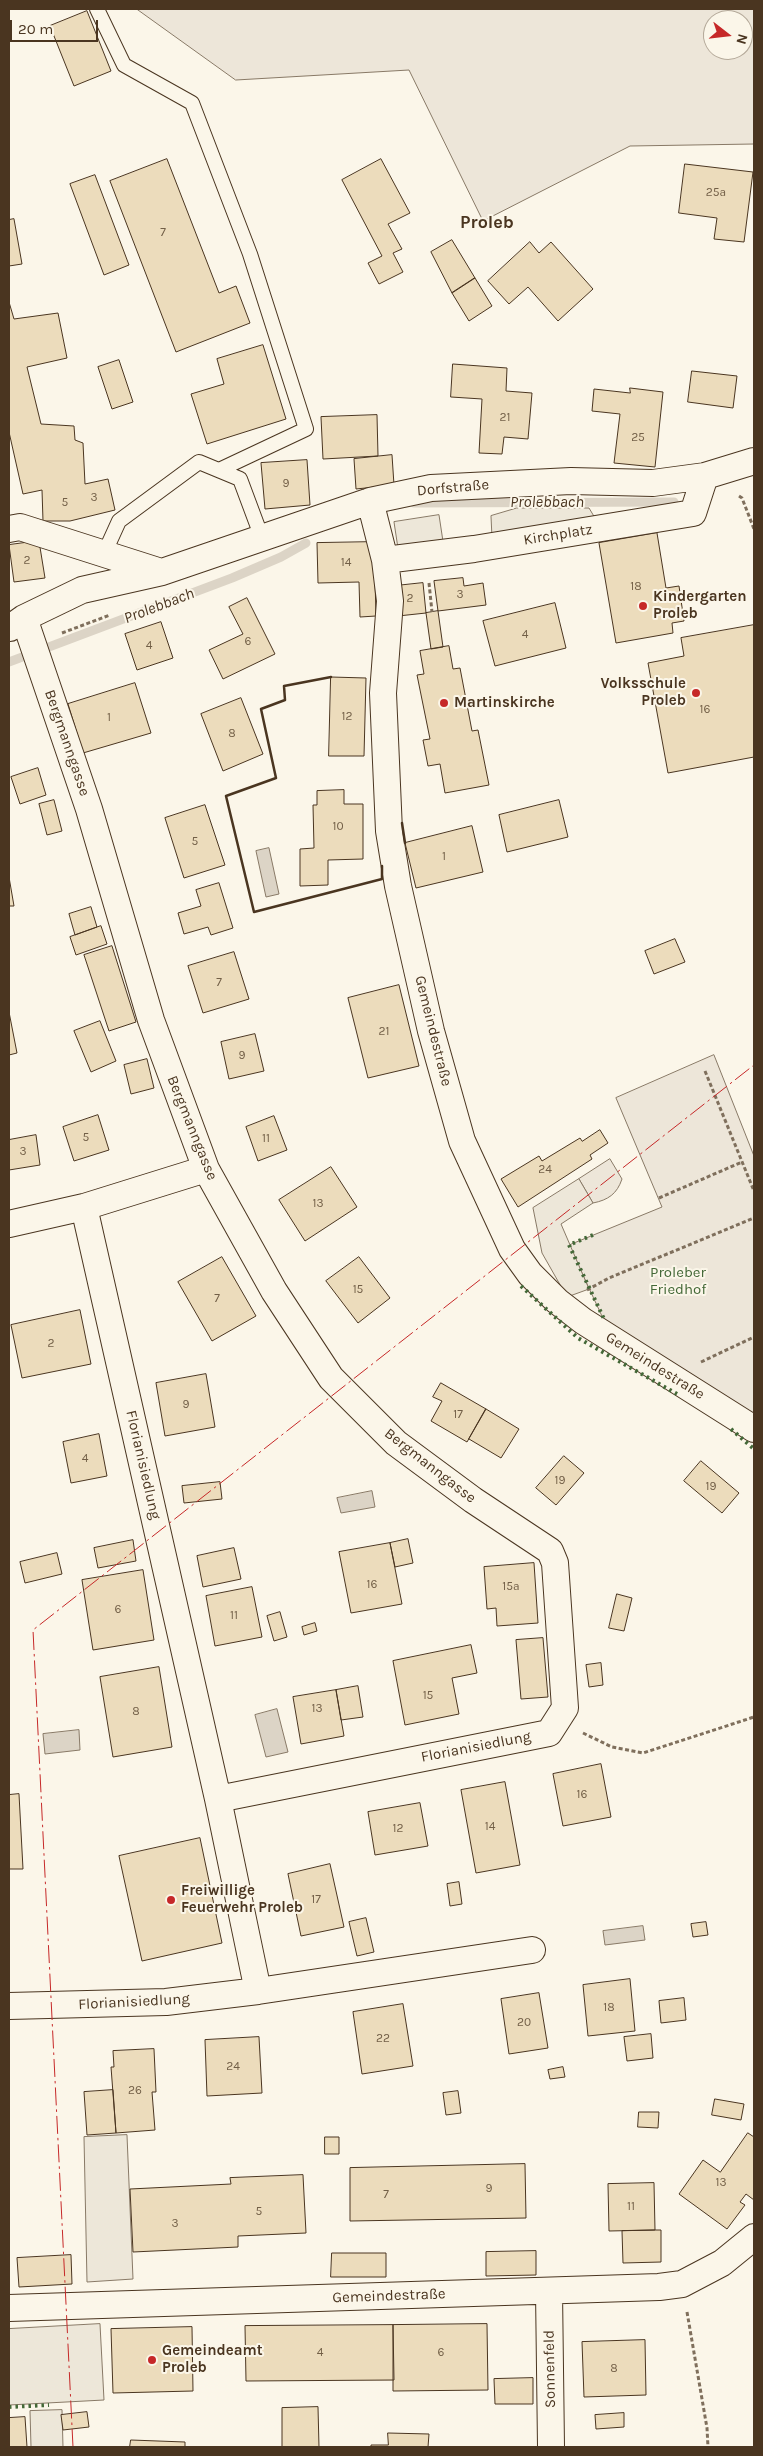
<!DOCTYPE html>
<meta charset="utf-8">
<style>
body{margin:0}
#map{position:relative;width:763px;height:2456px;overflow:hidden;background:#fbf6e9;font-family:Karla,sans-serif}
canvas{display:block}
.frame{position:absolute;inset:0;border:10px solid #4a3520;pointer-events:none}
.north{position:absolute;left:703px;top:10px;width:50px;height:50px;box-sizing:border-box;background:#fbf6e9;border:1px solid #b4a999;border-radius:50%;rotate:106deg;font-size:14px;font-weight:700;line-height:20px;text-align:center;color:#4a3520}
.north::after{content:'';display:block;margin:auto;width:18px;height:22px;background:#c62828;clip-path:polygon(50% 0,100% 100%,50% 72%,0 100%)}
.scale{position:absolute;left:10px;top:20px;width:88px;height:22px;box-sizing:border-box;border:2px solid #4a3520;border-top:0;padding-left:6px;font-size:15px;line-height:18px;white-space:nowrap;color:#4a3520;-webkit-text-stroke:4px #fbf6e9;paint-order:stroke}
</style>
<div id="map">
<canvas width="763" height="2456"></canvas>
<div class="frame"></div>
<div class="north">N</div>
<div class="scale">20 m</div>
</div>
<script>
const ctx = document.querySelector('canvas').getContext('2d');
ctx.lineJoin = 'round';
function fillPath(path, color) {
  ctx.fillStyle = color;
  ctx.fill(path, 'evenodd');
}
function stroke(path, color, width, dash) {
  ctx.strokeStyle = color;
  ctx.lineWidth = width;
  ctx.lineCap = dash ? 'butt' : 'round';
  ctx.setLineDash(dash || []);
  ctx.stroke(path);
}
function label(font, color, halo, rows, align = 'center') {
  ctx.font = font + ' Karla,sans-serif';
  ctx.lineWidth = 4;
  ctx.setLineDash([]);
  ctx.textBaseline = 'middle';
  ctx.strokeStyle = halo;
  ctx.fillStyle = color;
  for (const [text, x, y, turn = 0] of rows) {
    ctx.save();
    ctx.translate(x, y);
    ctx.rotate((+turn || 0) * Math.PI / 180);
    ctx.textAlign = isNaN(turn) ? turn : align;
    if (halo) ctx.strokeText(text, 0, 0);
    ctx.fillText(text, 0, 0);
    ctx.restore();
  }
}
const green = new Path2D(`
 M137,9H754V144L630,146L483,221L409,70L236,80ZM713,20H743V50H713Z
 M714,1055L754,1156V1417L607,1327L569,1245L662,1207L616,1098Z
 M610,1159L622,1179C617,1194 608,1200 593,1203L579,1179Z`);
const parking = new Path2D(`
 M517,508H589L595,518L492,538L491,516Z
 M439,515L444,548L399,555L394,522Z
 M579,1179L593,1203L561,1224L589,1289L567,1297L542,1253L533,1208Z
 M127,2135L133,2279L87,2282L84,2137Z
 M100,2324L104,2400L9,2405V2329Z
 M62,2410L63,2447H31L30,2411Z`);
const water = new Path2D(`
 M269,848L279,894L266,897L256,851Z
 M372,1491L375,1507L341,1513L337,1498Z
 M277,1709L288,1752L266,1757L255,1715Z
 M79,1730L80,1750L45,1754L43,1734Z
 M643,1926L645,1940L605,1945L603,1931Z`);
const stream = new Path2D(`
 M414,503L674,502
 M9,662L232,578L281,557L306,543`);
const building = new Path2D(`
 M87,11L111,71L74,86L50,26Z
 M167,159L219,293L236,286L250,323L176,352L110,181Z
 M381,159L410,213L388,224L402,249L393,253L403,272L379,284L368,263L382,256L342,180Z
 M685,164L753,172L744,242L714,239L717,218L679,213Z
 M95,175L129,265L104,275L70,184Z
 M14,219L22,264L9,266V220Z
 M452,240L475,278L452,293L431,252Z
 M530,242L539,253L551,242L593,289L558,321L528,287L509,304L488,281Z
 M475,278L492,306L469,321L452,293Z
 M9,302L14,319L58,313L67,358L27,367L41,424L74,426L75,440L83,443L85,484L108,479L115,510L70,521H43L42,490L23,494L9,432Z
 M263,345L286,419L207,444L191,394L224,384L217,359Z
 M119,360L133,402L112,409L98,367Z
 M453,364L507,368L506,391L532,393L528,439L504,437L502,454L479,453L482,399L451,397Z
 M692,371L737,376L733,408L688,402Z
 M630,388L663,392L655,467L614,463L620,414L592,411L594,389L630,393Z
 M377,415L378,456L323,459L321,417Z
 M392,455L394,485L356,489L354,459Z
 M307,460L310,505L265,509L261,463Z
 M657,533L666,588L679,586L684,621L672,623L673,633L616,643L599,543Z
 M39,541L45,578L14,582L9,545Z
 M374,542L376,616L360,617L359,582L318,583L317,543Z
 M463,578L464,586L483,583L486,605L438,611L434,581Z
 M423,583L426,613L398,616L395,586Z
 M247,598L275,654L223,679L209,650L243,634L229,607Z
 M555,603L566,648L495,666L483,621Z
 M438,611L443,647L431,649L426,613Z
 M161,622L173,658L137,670L125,634Z
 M754,625V757L668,773L648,663L684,656L681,638Z
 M449,646L453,669L460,668L472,731L478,730L489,785L445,793L440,764L428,766L423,740L430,739L417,675L424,674L420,651Z
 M331,677L366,678L364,756H329Z
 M135,683L151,733L83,753L68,704Z
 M241,698L263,754L223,771L201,714Z
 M38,768L46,795L20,804L11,777Z
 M344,790V804H363V859L328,860V885L300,886V849L314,848L313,805H317V791Z
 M54,800L62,831L47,835L39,804Z
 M559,800L568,837L507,852L499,815Z
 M205,805L225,865L184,878L165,818Z
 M472,826L483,872L416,888L405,843Z
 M9,877L14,906H9Z
 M219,883L233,928L211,935L208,927L184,934L178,913L201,906L196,890Z
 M91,907L97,927L75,935L69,914Z
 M101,926L107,944L76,955L70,937Z
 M675,939L685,962L654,974L645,951Z
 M112,946L136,1022L109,1031L84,955Z
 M234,952L249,999L203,1013L188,966Z
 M399,985L419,1066L368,1078L348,998Z
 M9,1012L17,1053L9,1055Z
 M100,1021L116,1061L91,1072L74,1031Z
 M255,1034L264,1071L229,1079L221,1042Z
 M147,1059L154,1088L131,1094L124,1065Z
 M98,1115L109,1150L74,1161L63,1127Z
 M274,1116L287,1150L258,1161L246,1127Z
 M600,1130L608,1143L590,1155L592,1159L518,1207L501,1179L539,1156L542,1161L580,1138L582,1141Z
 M36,1135L40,1165L9,1170V1140Z
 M331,1167L357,1207L305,1241L279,1200Z
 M222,1257L256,1316L212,1341L178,1282Z
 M359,1257L390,1298L358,1323L326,1281Z
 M80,1310L91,1364L22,1378L11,1325Z
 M206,1374L215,1427L165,1436L156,1383Z
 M441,1383L486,1409L467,1442L431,1421L442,1401L433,1397Z
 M486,1409L519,1429L501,1458L469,1439Z
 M99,1434L107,1476L71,1483L63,1442Z
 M564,1456L584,1473L556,1505L536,1488Z
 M701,1461L739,1493L722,1513L684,1481Z
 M220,1482L222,1499L184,1503L182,1486Z
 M408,1539L413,1563L395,1567L390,1543Z
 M133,1540L136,1561L98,1568L94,1548Z
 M390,1543L402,1604L351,1613L339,1552Z
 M234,1548L241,1579L203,1587L197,1556Z
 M57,1553L62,1574L25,1583L20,1562Z
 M534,1563L538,1623L497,1626L496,1608L487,1609L484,1567Z
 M143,1570L154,1640L93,1650L82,1580Z
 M252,1587L262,1637L215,1646L206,1596Z
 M617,1594L632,1598L624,1631L609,1628Z
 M280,1612L287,1637L274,1641L267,1616Z
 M315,1623L317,1631L304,1635L302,1627Z
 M543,1638L548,1697L521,1699L516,1640Z
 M471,1645L477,1673L452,1678L459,1714L405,1725L393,1661Z
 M601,1663L603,1685L589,1687L586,1665Z
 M159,1667L172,1747L113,1757L100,1677Z
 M358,1686L363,1717L341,1720L336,1690Z
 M336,1690L344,1736L301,1744L293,1697Z
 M601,1764L611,1817L563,1826L553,1774Z
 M505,1782L520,1865L476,1873L461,1790Z
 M19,1794L23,1869H9V1795Z
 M420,1803L428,1846L375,1855L368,1812Z
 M200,1838L222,1943L142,1961L119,1856Z
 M330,1864L344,1927L301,1936L288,1874Z
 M459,1882L462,1904L450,1906L447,1884Z
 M366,1918L374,1952L357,1956L349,1922Z
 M706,1922L708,1935L693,1937L691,1924Z
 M630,1979L635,2031L588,2036L583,1985Z
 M539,1993L548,2048L509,2054L501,1999Z
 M684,1998L686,2020L661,2023L659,2001Z
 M403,2004L413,2066L362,2074L353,2012Z
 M651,2034L653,2058L627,2061L624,2037Z
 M259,2037L262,2093L207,2096L205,2040Z
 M154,2049L156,2092H152L155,2130L116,2133L111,2067H114L113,2051Z
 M563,2067L565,2077L550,2079L548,2070Z
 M113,2090L116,2133L87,2135L84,2092Z
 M458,2091L461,2113L446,2115L443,2093Z
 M715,2099L744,2104L741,2120L712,2115Z
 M639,2112H659L658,2128L638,2127Z
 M748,2133L754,2137V2200L746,2194L740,2202L745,2205L727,2229L679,2194L703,2160L720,2172Z
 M325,2137H339V2154H325Z
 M525,2164L526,2218L350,2221V2168Z
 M303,2175L306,2233L238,2236V2247L133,2252L130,2189L231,2184L230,2178Z
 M654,2183L655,2230L609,2231L608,2184Z
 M655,2230H661V2262L623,2263L622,2231Z
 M536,2251V2275L486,2276V2252Z
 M332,2253H386V2277H331Z
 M71,2255L72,2284L19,2287L17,2258Z
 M487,2324L488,2390L393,2391V2325Z
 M393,2325L394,2380L246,2381L245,2326Z
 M192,2327L193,2391L113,2393L111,2329Z
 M645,2340L646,2395L584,2397L582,2342Z
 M533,2378V2404H495L494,2379Z
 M318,2407L319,2447H282V2408Z
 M87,2412L89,2427L63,2430L61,2415Z
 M624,2413V2427L596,2429L595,2415Z
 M25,2417L27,2447H9V2418Z
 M388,2433L429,2434L428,2447H371V2445H388Z
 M131,2440L185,2442V2447H130Z`);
const path = new Path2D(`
 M739,496L742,498L754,529
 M429,583L432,612
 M62,633L110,615
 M705,1071L754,1191
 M659,1198L742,1162
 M587,1290L609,1278L754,1218
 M701,1362L754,1337
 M583,1733L612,1747L643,1753L754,1717
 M687,2312L707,2428L708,2447`);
const service = new Path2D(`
 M97,9L124,65L192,103L250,254L306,429L219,470
 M104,554L119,521L199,462L240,479L262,538`);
const minor = new Path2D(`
 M370,501L385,560L390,601L383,693L389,831L398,886L431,1031L462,1141L512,1249L530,1274L557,1301L583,1321L754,1429
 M9,529L20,527L161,572
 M385,560L474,549L693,513L705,476
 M24,618L89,809L151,1020L206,1169L274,1291L331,1378L396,1443L473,1500L550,1551L555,1563L565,1708L549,1733L218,1799
 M10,628L24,618L82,590L162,572L370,501L431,488L571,481L653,483L705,476L754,461
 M84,1207L206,1169
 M9,1224L84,1207L218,1799L258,1991L166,2002L9,2006
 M258,1991L532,1950
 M549,2291L551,2447
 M9,2308L659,2287L682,2284L722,2263L754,2237`);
const hedge = new Path2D(`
 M593,1235L569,1245L605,1321
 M521,1286L578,1338L677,1394
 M731,1429L754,1449
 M9,2407L49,2405`);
const wall = new Path2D(`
 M331,677L284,686L285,700L261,709L276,778L226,796L254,912L382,879V866
 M402,823L405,843`);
const power = new Path2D(`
 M73,2447L33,1630L754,1065`);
const markers = [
 [643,606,5,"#c62828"],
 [696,693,5,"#c62828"],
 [444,703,5,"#c62828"],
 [171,1900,5,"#c62828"],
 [152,2360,5,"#c62828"]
];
const numberNames = [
 ["25a",716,193],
 ["7",163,233],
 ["21",505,418],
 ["25",638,438],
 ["9",286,484],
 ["3",94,498],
 ["5",65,503],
 ["2",27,561],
 ["14",346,563],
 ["18",636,587],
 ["3",460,595],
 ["2",410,599],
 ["4",525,635],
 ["6",248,642],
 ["4",149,646],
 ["16",705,710],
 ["12",347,717],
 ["1",109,718],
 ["8",232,734],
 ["10",338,827],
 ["5",195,842],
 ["1",444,857],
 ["7",219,983],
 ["21",384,1032],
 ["9",242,1056],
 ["5",86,1138],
 ["11",266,1139],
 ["3",23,1152],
 ["24",545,1170],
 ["13",318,1204],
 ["15",358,1290],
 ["7",217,1299],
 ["2",51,1344],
 ["9",186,1405],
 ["17",458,1415],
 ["4",85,1459],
 ["19",560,1481],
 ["19",711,1487],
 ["16",372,1585],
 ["15a",511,1587],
 ["6",118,1610],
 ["11",234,1616],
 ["15",428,1696],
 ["13",317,1709],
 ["8",136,1712],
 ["16",582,1795],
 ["14",490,1827],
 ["12",398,1829],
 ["17",316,1900],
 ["18",609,2008],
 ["20",524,2023],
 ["22",383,2039],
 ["24",233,2067],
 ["26",135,2091],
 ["13",721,2183],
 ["9",489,2189],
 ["7",386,2195],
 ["11",631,2207],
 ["5",259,2212],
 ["3",175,2224],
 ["4",320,2353],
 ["6",441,2353],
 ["8",614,2369]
];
const streetNames = [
 ["Dorfstraße",453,488,-5],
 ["Kirchplatz",558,535,-9],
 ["Bergmanngasse",67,743,71],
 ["Gemeindestraße",433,1031,76],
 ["Bergmanngasse",192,1128,68],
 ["Gemeindestraße",655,1366,32],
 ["Florianisiedlung",143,1465,77],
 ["Bergmanngasse",430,1466,38],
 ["Florianisiedlung",476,1747,-11],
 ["Florianisiedlung",134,2002,-3],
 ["Gemeindestraße",389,2296,-2],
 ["Sonnenfeld",550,2369,-91]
];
const poiNames = [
 ["Kindergarten",653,597],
 ["Proleb",653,614],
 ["Volksschule",686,684,"right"],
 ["Proleb",686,701,"right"],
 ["Martinskirche",454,703],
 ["Freiwillige",181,1891],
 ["Feuerwehr Proleb",181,1908],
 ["Gemeindeamt",162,2351],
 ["Proleb",162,2368]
];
const parkNames = [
 ["Proleber",678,1273],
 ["Friedhof",678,1290]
];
const waterNames = [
 ["Prolebbach",547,502],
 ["Prolebbach",159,606,-21]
];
const quarterNames = [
 ["Proleb",487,223]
];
fillPath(green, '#ede6d9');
stroke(green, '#887966', 1);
fillPath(parking, '#ede7d9');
stroke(parking, '#887966', 1);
fillPath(water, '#dcd4c6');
stroke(water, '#887966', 1);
stroke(stream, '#dcd4c6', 9);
fillPath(building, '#ecdcbc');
stroke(building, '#4a3520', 1);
stroke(service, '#4a3520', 16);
stroke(minor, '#4a3520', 28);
stroke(path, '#7f6f5c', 3, [4, 2.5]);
stroke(service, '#fbf6e9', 14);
stroke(minor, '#fbf6e9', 26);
stroke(hedge, '#436837', 4, [2.5, 4]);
stroke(wall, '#4a3520', 2.5);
stroke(power, '#c62828', 1, [18, 4, 2.5, 4]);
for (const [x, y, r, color] of markers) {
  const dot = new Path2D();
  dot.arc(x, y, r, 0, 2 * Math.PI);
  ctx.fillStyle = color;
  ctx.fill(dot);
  stroke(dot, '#fbf6e9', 2);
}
label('12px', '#725f47', null, numberNames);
label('15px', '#4a3520', '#fbf6e9', streetNames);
label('bold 15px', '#4a3520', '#fbf6e9', poiNames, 'left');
label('15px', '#436837', '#fbf6e9', parkNames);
label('italic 16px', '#4a3520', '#fbf6e9', waterNames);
label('bold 18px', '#4a3520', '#fbf6e9', quarterNames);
</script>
